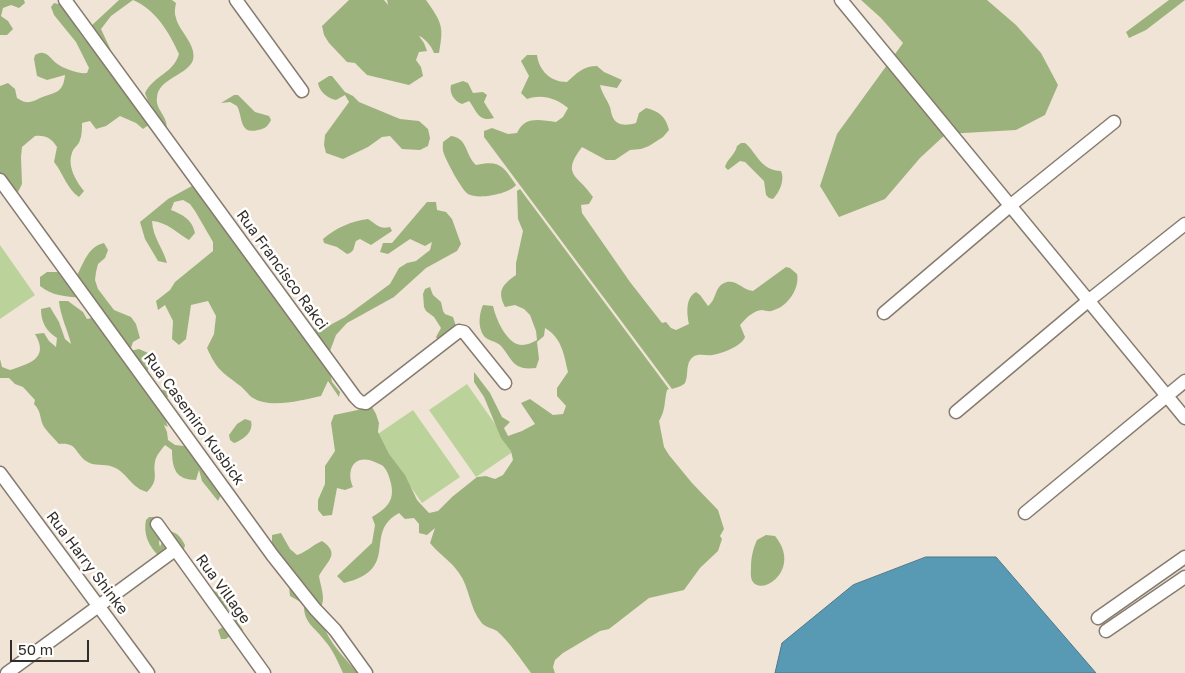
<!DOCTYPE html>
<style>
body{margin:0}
#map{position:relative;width:1185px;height:673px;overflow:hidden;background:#f0e4d6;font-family:"Golos Text",sans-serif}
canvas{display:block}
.scale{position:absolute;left:10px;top:640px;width:79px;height:22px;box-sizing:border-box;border:2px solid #322d28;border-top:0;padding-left:6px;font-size:15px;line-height:18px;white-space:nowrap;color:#322d28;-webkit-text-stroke:4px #fff;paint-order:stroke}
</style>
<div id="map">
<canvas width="1185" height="673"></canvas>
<div class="scale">50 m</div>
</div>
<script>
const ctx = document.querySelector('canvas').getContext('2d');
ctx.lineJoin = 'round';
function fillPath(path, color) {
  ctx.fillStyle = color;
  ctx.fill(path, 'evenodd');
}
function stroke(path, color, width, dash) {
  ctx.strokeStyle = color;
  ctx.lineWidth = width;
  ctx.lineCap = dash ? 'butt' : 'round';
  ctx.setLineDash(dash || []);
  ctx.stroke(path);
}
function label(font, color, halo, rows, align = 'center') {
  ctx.font = font + ' "Golos Text",sans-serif';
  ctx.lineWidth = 5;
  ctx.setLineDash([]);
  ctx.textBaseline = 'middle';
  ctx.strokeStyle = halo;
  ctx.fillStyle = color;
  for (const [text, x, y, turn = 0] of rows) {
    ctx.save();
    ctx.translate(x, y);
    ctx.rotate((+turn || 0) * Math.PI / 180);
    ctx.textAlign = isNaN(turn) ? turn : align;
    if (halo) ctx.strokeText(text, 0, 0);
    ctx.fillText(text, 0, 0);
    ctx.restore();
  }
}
const green = new Path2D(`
 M0,245L35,295L0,319Z
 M467,384L514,451L476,477L429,410Z
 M413,410L460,477L422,503L375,436Z`);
const forest = new Path2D(`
 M0,0H24L25,3L19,8L11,5L3,8L1,16L8,21L13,29L7,35H0Z
 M119,0H172L176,3C175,8 174,13 176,18C179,31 197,45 193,60C188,75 159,78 157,97C155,110 167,114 167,129L155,117L153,108L148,101L145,93C154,75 173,74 179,54C169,32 156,10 133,0L111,16L101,29L120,70L150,124L143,129L136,123L120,116L106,126L96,129L90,121L82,123C82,128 82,135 80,140C79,145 73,148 72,153C67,166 76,181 84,191L79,197C67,189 63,173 54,162L57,147C51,138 46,135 35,136L22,147L21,157L22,184L18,192L1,178L0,174V86L8,83L15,89L17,98C26,104 31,103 40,98C55,92 63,94 65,75L47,80L37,76L34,59L35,55C38,54 40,52 43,53C49,54 52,60 56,63C64,69 78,74 87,73L89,68L76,42L54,15L51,7L54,3L63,5C71,18 83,43 96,49L90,27Z
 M349,0H384L388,5L387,0H426C442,23 444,26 439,53H434C432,47 425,38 419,36L424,43L427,51L419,52L416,60L421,67L423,76L409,85L367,75L355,63L347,62L329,43L324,35L322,26Z
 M861,0H987L1016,25L1041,53L1058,85L1045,115L1016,130L946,134L920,158L885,199L839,217L820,186L837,134L903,43L881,18Z
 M1169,0H1185L1146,30L1129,38L1126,32Z
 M527,55H537C539,71 551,82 567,82C577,73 583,66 597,66L604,72L622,80L617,88L600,85C602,94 607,99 610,107C611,110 611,113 612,115C615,126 626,126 636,123L639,113L646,108C659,111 666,117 669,130L663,137L649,146L641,149L630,150L615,160H606L582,147C560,176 579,175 593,197L589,204L581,205L582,213L630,282L662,323L666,322L671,328L676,330L689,324C687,314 685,298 696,292L700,295L708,306C717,300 714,285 727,282C737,280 743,290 753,291L786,267L790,268L797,274C800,288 788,306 774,310C770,312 766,311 762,310C754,310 745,319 740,325L745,337C742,346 721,354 712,355C707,356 698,353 693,357C685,363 689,375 685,383C683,386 675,388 672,389L484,137V131L492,128L508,134L517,133C525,116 539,120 556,122L563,117L568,108C556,98 542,94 527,99L521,93L529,76L521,61Z
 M329,76H332L345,92L353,96L359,102L400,119L419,121L428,129L430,138L428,146L420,150L402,149L390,136L382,137L368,147L343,159L326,153L324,145L325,135L349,102L345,95L336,100C328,99 319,91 318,83Z
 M463,81L468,83L473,93L483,92L487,95L484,102L494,118C478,123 476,109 469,101L462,104C454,101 449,93 451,85Z
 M234,95H238L255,112L269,116L271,120C268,126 265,129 258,130C239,135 243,117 237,106L230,102L221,103Z
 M451,136C468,138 465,155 476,165C500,160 503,166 516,185C509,194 478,200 468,194C461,189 447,162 444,154C442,150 443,146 443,142Z
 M741,143H745C758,154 760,170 781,171C785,179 780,192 773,199L769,198L766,195L764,181L745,162L740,161L728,170L725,167C727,159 735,155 737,146Z
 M192,186L200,190L229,231L230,237L241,252L299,326L321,330L345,317L390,284L399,268L407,263L416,261L430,250L432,242L425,246L410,239L388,254L380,252L383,243H392L427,202H436L437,210L446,212L452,219L461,244L457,251L426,268L394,297L347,323L336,335L327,359L332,382L340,392L339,397L328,381L321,396C303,400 270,409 253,398C248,395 244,388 239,385C221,371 217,370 207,348L214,334L216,316L208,301L191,305L186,339L179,345L172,339L173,321L165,305L158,310L156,301L170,290L175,282L213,251V242L195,211L190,204L183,200L174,202L171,210C183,215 192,219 195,233L189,240C177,233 167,222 152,221C153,238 163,248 167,263L158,261L145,239L140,222L168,199Z
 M520,189L669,389L667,390C664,401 666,410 659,421L664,447L669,455L692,483L718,510L724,529L720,536L722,539L718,551L700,568L684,590L649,598L609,629L600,631L563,653L555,660L553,667L555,673H531C522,661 508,640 497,631C492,628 484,627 481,622C469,607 470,588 459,573C451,561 439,554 430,543L435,528L427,535L419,533V524L414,518L405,519L399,513C362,533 402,569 344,583L337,576L372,543L375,525L372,517C388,508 396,499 390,480C389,476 387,470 383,466C382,465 379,464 377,463C356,452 345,468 353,487L345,490L337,488L332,515L323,516L318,510V500L325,484V466L335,451L331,423L334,415L372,407L376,414L379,423L378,432L389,454L405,475L417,500L429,513L438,511L452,497L477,477L486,476L495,479L503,475L513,460L511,451L501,438L484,397L474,382V372L490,393L502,417L510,422L504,428L508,436L522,431L535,424L521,403L530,399L553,415L563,414L566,406L557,396V388L568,372C564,355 562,338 545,328L544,336L537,342L539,359L536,368C512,371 513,359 500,345C495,341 490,341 486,338C477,330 479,314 483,305L493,306C496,319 505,339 517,344C524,347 531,343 537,340L536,331L530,315L524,309L515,305L505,307C497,291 502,285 516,275V263L523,231L518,219L517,191Z
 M368,219C376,224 380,230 390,227L392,231L371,245L360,239L356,241C353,248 355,252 347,254L337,247L324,243L323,239C336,228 351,221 368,219Z
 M104,243L108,250L105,258L98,264L96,272L95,280L98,289L114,310L131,317L136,324L140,338L133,342L130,351L139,349L148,353L150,361L146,378L157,392L166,389L168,397L162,402C166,411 164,418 168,427L164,425L167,432L168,440L175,445L193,447L222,493L218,501L202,481L199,470L196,480C176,480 172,469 172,450L165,445C162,449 158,453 156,458C151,473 161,478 147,492C131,488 127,472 113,467C104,463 94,467 86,461C74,452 77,442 59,444C54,438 48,433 44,427C39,418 42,412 34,404L35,400L23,387L15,384L9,378H0V359L2,367L10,370C28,364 50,359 35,334L44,333L49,341L56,347L57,338C46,331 41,322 41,309L50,307L59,322L65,339L71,344C68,331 60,315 59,301H68L83,312L87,319L96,317L81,298C65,296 52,296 40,286V277L47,272H58L63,279L72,283C83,269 85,247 104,243Z
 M430,287L433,295L441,302L443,311L445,314L453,317L456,326L438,340L436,337L441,328L434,317L426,311L424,307L423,294L425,289Z
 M245,419L251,421C254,432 243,440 234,443L230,440L229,435L237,424Z
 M149,517H154C160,525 161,534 159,543L160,547L163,539L168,531C178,532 181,538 185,545L183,553L167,552L159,556C149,547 143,534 146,520Z
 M281,533L290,549L297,555C307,552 312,545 322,541C341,554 327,561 319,576C320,583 323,591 323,599C323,603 321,606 321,610C321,635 342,655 358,673H343C338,662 333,650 325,641C315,627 303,623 304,604L290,596L289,587L294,580L272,544V535Z
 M766,535L775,536C802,569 763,596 753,582C750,578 751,572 751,567C751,557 753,549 757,540Z
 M212,589L226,599L238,617L237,621L243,630V635H231L226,639H221L218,630L229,623L232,617L228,609L222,606L210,591Z`);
const water = new Path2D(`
 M926,557H996L1096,673H775L782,643L853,585Z`);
const minor = new Path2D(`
 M65,0L355,397L360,402L366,403L459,331L464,332L505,383
 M236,0L302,91
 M841,0L1185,418
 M0,180L273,556L315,609L335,630L366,673
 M884,313L1011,205L1114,122
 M956,412L1088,301L1185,224
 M0,473L148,673
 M1025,513L1185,381
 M157,524L264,673
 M1098,618L1185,557
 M1106,631L1185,577
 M7,673L175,550`);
const streetNames = [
 ["Rua Francisco Rakci",282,270,54],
 ["Rua Casemiro Kusbick",194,419,54],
 ["Rua Harry Shinke",87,563,53],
 ["Rua Village",223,589,54]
];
fillPath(green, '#bbd29b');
fillPath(forest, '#9cb27c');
fillPath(water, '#5899b4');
stroke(water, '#4d798a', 1);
stroke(minor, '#867b6f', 15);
stroke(minor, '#fff', 12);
label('15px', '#322d28', '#fff', streetNames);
</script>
